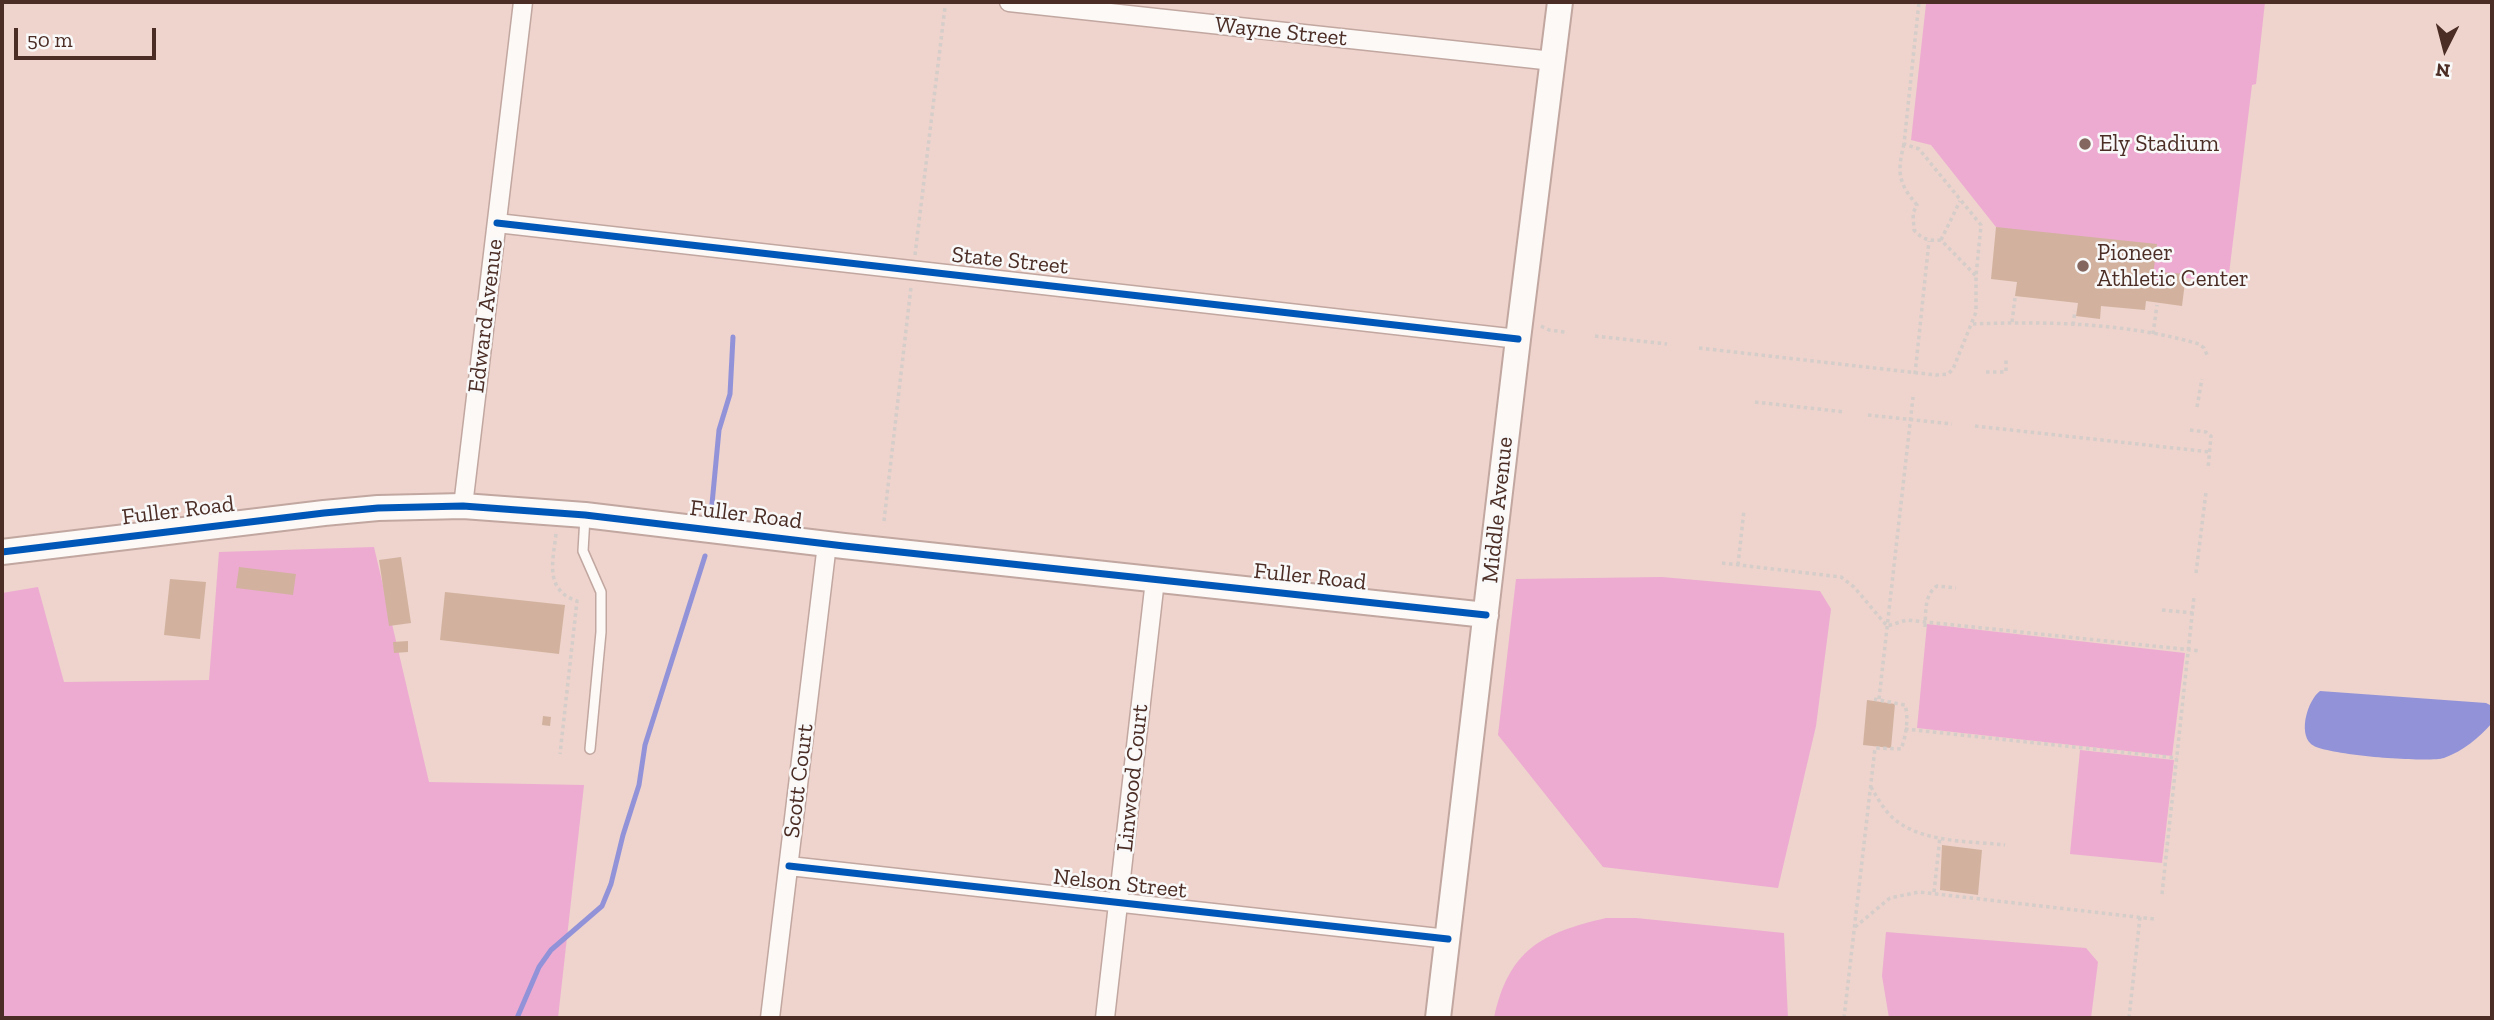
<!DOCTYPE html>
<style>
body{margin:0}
#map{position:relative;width:2494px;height:1020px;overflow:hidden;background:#eed4cc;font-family:"Zilla Slab",serif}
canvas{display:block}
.frame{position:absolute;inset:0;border:4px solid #4b2d25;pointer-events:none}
.north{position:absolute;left:2410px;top:14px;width:70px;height:70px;-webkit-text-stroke:5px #f9f9f9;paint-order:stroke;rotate:186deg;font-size:19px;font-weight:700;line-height:28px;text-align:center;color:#4b2d25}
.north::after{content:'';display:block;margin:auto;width:24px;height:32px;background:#4b2d25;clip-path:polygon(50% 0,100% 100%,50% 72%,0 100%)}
.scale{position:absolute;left:14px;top:28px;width:142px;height:32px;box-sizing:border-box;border:4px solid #4b2d25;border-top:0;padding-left:9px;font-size:21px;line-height:24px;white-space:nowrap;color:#4b2d25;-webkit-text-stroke:5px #f9f9f9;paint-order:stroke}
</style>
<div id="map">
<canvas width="2494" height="1020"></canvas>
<div class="frame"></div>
<div class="north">N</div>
<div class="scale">50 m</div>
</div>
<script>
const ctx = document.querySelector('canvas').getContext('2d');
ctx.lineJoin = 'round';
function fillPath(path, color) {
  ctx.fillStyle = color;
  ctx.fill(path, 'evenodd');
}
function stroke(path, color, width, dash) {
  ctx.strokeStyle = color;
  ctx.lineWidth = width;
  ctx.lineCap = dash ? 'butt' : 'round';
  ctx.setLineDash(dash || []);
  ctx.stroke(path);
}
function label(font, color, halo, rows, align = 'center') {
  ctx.font = font + ' "Zilla Slab",serif';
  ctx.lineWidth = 5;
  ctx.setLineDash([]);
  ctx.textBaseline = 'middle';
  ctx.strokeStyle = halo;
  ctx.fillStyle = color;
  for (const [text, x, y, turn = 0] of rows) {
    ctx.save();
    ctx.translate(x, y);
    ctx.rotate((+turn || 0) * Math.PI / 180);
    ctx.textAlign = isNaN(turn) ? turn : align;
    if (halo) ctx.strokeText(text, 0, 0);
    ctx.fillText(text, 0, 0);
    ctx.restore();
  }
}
const green = new Path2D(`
 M1924,2H2265L2256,84L2252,85L2228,282L2186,278L2161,272L2159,286L2152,284L1996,227L1931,145L1911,140L1926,4Z
 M374,547L429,782L584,785L558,1018H2V593L38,587L64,682L209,680L219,552Z
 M1662,577L1820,591L1831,609L1816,726L1778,888L1603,867L1498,735L1516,579Z
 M1927,624L2185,653L2172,756L1917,728Z
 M2080,750L2174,760L2162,863L2070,854Z
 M1606,918H1636L1784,933L1788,1018H1494C1509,949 1542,933 1606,918Z
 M1886,932L2086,948L2098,962L2091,1018H1889L1882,976Z`);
const water = new Path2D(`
 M2320,691L2486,703L2492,706V723C2479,738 2463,751 2444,758C2428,763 2322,755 2311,744C2298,732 2308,700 2320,691Z`);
const stream = new Path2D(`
 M712,504L719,430L730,394L733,337
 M517,1018L539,967L551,950L602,906L611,884L623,835L639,785L645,745L705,556`);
const building = new Path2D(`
 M1996,227L2157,244L2152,284L2159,286L2161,272L2186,274L2182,306L2146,301L2145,310L2101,306L2100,319L2076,316L2078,303L2015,296L2017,282L1991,279Z
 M401,557L411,623L389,626L379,560Z
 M239,567L296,574L293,595L236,588Z
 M170,579L206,582L200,639L164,635Z
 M445,592L565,605L559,654L440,640Z
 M408,641V652L394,653L393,642Z
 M1867,700L1895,704L1891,748L1863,745Z
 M543,716L551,717L550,726L542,725Z
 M1942,845L1982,850L1978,895L1940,890Z`);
const path = new Path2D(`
 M1904,144C1897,172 1898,183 1917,205L1913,213L1914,230C1922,239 1928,241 1941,240L1976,276
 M1941,240L1960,201
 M915,255L945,7
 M2012,322L2015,298
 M1973,324C2047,321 2128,323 2199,344L2204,348L2207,355
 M2073,325L2075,311
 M1541,326L1549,330L1565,332
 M2153,334L2157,305
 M1595,336L1667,344
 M1699,348L1936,375L1948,374L1953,369L1976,312V276L1981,225L1919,149L1904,144L1919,2
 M1986,372H2006V357
 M1915,374L1929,241
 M1755,402L1845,412
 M2197,407L2202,379
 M1868,415L1952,424
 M1975,426L2210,452
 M2190,430L2206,432L2211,436L2208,469
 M884,521L911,287
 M556,534C553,561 544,590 577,601L560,754
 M1722,563L1841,577L1854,587L1887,626L1907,620L2201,651
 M1738,565L1744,510
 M2196,573L2206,492
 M2162,610L2193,613
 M1925,627C1926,612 1924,595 1937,586L1956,588
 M1879,699L1913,397
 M1905,729L2177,758
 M1871,787C1878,799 1886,814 1898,822C1927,843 1971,841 2005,845
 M1934,892L1940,837
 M2162,894L2194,597
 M1855,927L1890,898L1919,892L2154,919
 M1844,1018L1875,748L1901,749C1906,737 1909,717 1905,705L1874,699
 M2129,1018L2140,917`);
const lane = new Path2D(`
 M585,517L583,551L601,592V632L590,749`);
const street = new Path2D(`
 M1009,2L1553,61
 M497,223L1518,339
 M463,506L523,2
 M789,866L1448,939
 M770,1018L827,544
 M1105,1018L1155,580`);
const secondary = new Path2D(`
 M2,552L324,513L378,508L463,506L585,515L844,546L1486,615
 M1438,1018L1518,339L1560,2`);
const cycleway = new Path2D(`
 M497,223L1518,339
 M2,552L324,513L378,508L463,506L585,515L844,546L1486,615
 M789,866L1448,939`);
const markers = [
 [2085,144,7,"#84675f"],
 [2083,266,7,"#84675f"]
];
const streetNames = [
 ["Wayne Street",1281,32,6],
 ["State Street",1010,261,6],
 ["Edward Avenue",486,316,-83],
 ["Middle Avenue",1498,510,-84],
 ["Fuller Road",178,511,-7],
 ["Fuller Road",746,515,7],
 ["Fuller Road",1310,577,6],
 ["Linwood Court",1133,778,-84],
 ["Scott Court",799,781,-83],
 ["Nelson Street",1120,884,6]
];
const poiNames = [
 ["Ely Stadium",2099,144],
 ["Pioneer",2097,253],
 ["Athletic Center",2097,279]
];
fillPath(green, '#edabd2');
fillPath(water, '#9292d9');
stroke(stream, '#9292d9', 5);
fillPath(building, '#d2b29f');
stroke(lane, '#c1a7a0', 12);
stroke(street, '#c1a7a0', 21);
stroke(secondary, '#c1a7a0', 28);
stroke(path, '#d5cdca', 3.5, [3.5, 3.5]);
stroke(lane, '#fcf9f7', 9);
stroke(street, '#fcf9f7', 18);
stroke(secondary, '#fcf9f7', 24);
stroke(cycleway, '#0057b8', 7);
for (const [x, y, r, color] of markers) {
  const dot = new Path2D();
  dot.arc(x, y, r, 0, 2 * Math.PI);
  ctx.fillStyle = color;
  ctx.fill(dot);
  stroke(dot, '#f9f9f9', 2.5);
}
label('23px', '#4b2d25', '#f9f9f9', streetNames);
label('23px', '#4b2d25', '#f9f9f9', poiNames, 'left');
</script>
